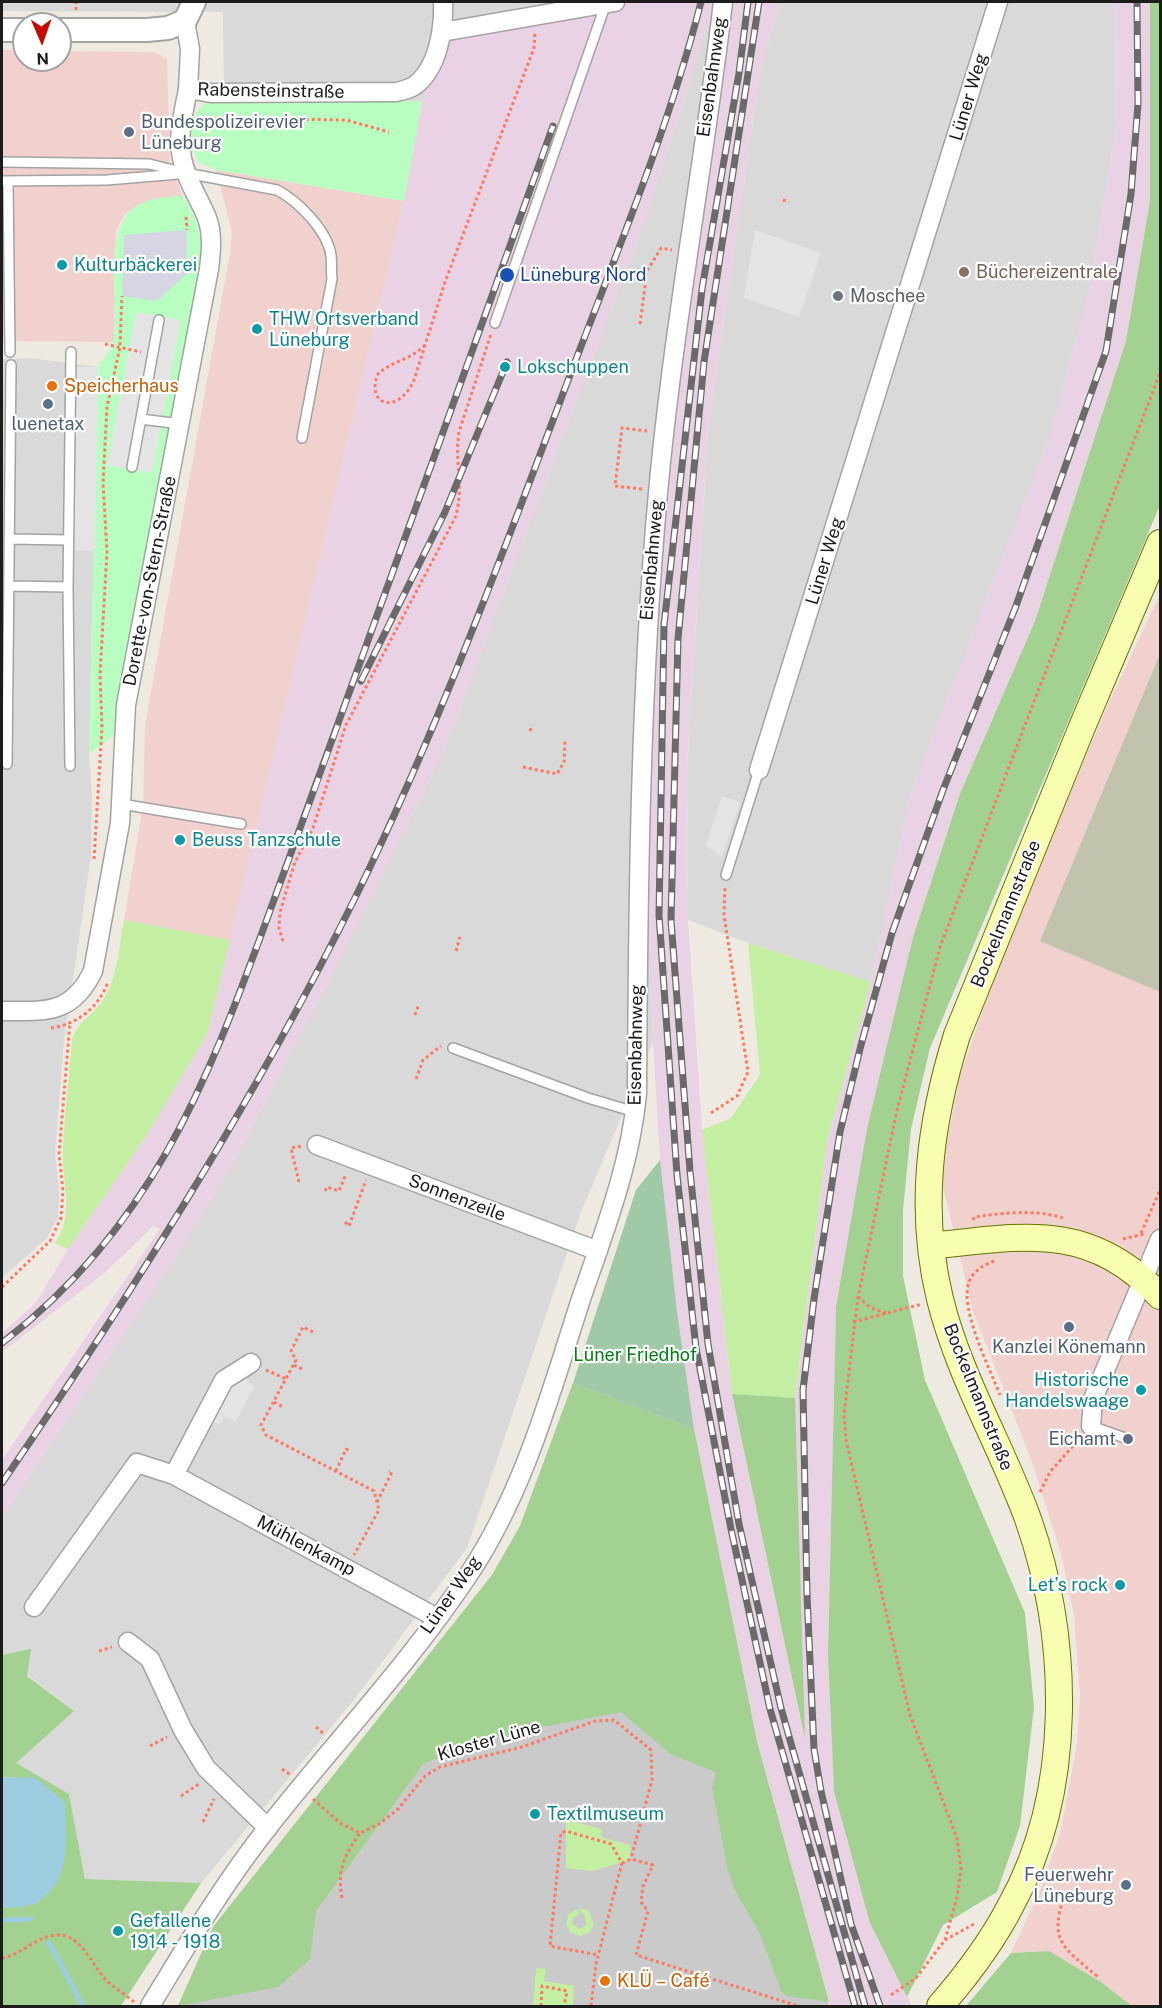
<!DOCTYPE html>
<meta charset="utf-8">
<style>
body{margin:0}
#map{position:relative;width:1162px;height:2008px;overflow:hidden;background:#eeeae1;font-family:"Public Sans",sans-serif}
canvas{display:block}
.frame{position:absolute;inset:0;border:3px solid #1c1c1c;pointer-events:none}
.north{position:absolute;left:12px;top:12px;width:60px;height:60px;box-sizing:border-box;background:#fff;border:2px solid #a4a4a4;border-radius:50%;rotate:178deg;font-size:16px;font-weight:700;line-height:24px;text-align:center;color:#1c1c1c}
.north::after{content:'';display:block;margin:auto;width:21px;height:27px;background:#c80800;clip-path:polygon(50% 0,100% 100%,50% 72%,0 100%)}
</style>
<div id="map">
<canvas width="1162" height="2008"></canvas>
<div class="frame"></div>
<div class="north">N</div>
</div>
<script>
const ctx = document.querySelector('canvas').getContext('2d');
ctx.lineJoin = 'round';
function fillPath(path, color) {
  ctx.fillStyle = color;
  ctx.fill(path, 'evenodd');
}
function stroke(path, color, width, dash) {
  ctx.strokeStyle = color;
  ctx.lineWidth = width;
  ctx.lineCap = dash ? 'butt' : 'round';
  ctx.setLineDash(dash || []);
  ctx.stroke(path);
}
function label(font, color, halo, rows, align = 'center') {
  ctx.font = font + ' "Public Sans",sans-serif';
  ctx.lineWidth = 4.5;
  ctx.setLineDash([]);
  ctx.textBaseline = 'middle';
  ctx.strokeStyle = halo;
  ctx.fillStyle = color;
  for (const [text, x, y, turn = 0] of rows) {
    ctx.save();
    ctx.translate(x, y);
    ctx.rotate((+turn || 0) * Math.PI / 180);
    ctx.textAlign = isNaN(turn) ? turn : align;
    if (halo) ctx.strokeText(text, 0, 0);
    ctx.fillText(text, 0, 0);
    ctx.restore();
  }
}
const residential = new Path2D(`
 M2,2H552L459,20L422,101L224,102L223,12L2,11Z
 M715,2L652,742L649,886L653,1042L581,1212L467,1548L353,1701L201,1883L85,1879L69,1794L15,1763L73,1710L2,1655V1517L174,1260L232,1165L332,975L430,780L448,740L646,218Z
 M780,2H1115L1116,128L1089,291L1051,434L910,796L871,982L748,943L688,920L687,768L708,432L760,72Z
 M31,358L98,367L89,754L92,793L91,856L64,1040L55,1153L59,1192L58,1217L47,1238L2,1278V359Z`);
const commercial = new Path2D(`
 M2,50H24V60H60V51L155,52L167,59L170,165L183,196L158,198L125,214L116,231L114,342L2,341Z
 M216,170L404,201L230,940L124,920L143,806L145,726L230,253L232,232Z
 M1160,594V2006H1132L1101,1982L1049,1951L1011,1953L1040,1891L1061,1830L1077,1743L1080,1695L1074,1615L1061,1554L1032,1462L973,1311L943,1187V1161L960,1076L1002,954L1105,711Z`);
const industrial = new Path2D(`
 M552,2H715L646,218L448,740L430,780L332,975L232,1165L174,1260L2,1517V1460L160,1229L153,1226L107,1271L2,1352V1333L36,1303L68,1249L146,1136L207,1034L404,201L422,101L459,20Z
 M727,2H780L760,72L708,432L687,768L688,920L702,1130L732,1394L804,1735L795,1398L827,1140L871,982L910,796L1051,434L1089,291L1116,128L1115,2H1150V201L1126,341L1035,621L960,794L913,937L836,1307L828,1654L834,1791L911,2006H830L757,1742L694,1429L677,1311L660,1160L653,1042L649,886L652,742L663,537L683,340Z`);
const religious = new Path2D(`
 M573,1383L694,1429L757,1742L829,2006H178L213,1927L492,1575L520,1526Z`);
const construction = new Path2D(`
 M1160,654V992L1040,941Z`);
const grass = new Path2D(`
 M124,920L230,940L207,1034L146,1136L68,1249L55,1243C75,1214 62,1185 63,1152C64,1115 69,1077 72,1040C78,1021 93,1016 103,1000C118,977 119,946 124,920Z
 M748,943L871,982L827,1140L795,1398L732,1394L702,1130L731,1118L760,1075Z
 M566,1820L602,1829L601,1837L630,1845V1860L592,1871L566,1868Z
 M578,1908L588,1910L594,1923L590,1932L581,1936L571,1933L566,1924L568,1915L576,1909L579,1914L572,1919V1924L579,1929L586,1925L585,1916Z
 M536,1968L546,1969L544,1981L574,1986L573,2006H533Z`);
const forest = new Path2D(`
 M1150,2H1160V505L930,1048L911,1129L903,1210V1276L925,1380L1025,1613L1034,1707L1020,1826L997,1892L943,1925L907,1997L870,1923L834,1791L828,1654L836,1307L867,1129L913,937L960,794L1035,621L1126,341L1150,201Z
 M573,1383L694,1429L757,1742L829,2002L787,1996L781,1991L760,1934L736,1892L728,1871L712,1787L716,1772L672,1755L621,1712L520,1731L424,1763L316,1911L310,1959L278,1987L178,2006L213,1927L492,1575L520,1526Z
 M732,1394L795,1398L805,1739Z
 M31,1649L27,1676L74,1711L16,1763L69,1794L85,1879L201,1883L121,2006H2V1908L37,1903L11,1777L2,1778V1655Z
 M1049,1951L1101,1982L1132,2006H966L1011,1953Z`);
const cemetery = new Path2D(`
 M660,1160L677,1311L694,1429L573,1383L636,1190Z`);
const park = new Path2D(`
 M422,101L404,201L216,170L198,162C189,141 185,117 206,103Z
 M183,196C197,218 201,235 203,261L117,733L89,754L98,367C103,359 113,349 114,340C120,302 99,221 142,203C155,197 169,197 183,196Z`);
const parking = new Path2D(`
 M755,230L821,253L799,317L744,298Z
 M136,312L181,320L152,473L107,465Z
 M71,367H98L95,551L68,550Z
 M722,796L740,802L722,857L706,845Z
 M241,1375L254,1386L236,1422L224,1417L219,1425L208,1420L227,1384Z`);
const plaza = new Path2D(`
 M187,230V273L157,301L122,296L124,235Z`);
const water = new Path2D(`
 M11,1777L36,1778L65,1803C66,1839 72,1879 38,1902C30,1908 12,1907 2,1908V1778Z`);
const stream = new Path2D(`
 M2,1920L31,1919
 M49,1943L83,2006`);
const path = new Path2D(`
 M76,10V2
 M198,121L216,118L346,120L389,132
 M783,200L789,202
 M186,217L187,230
 M640,324L647,271L661,248L672,250
 M105,344L141,352
 M425,345C411,360 393,360 378,374C365,405 398,416 414,380L445,282L534,48L535,32
 M642,489L615,486L622,428L647,431
 M530,731L532,725
 M523,767L557,774L564,762L565,741
 M94,859L102,728L100,674L107,552L103,483L107,407L120,347L122,296
 M283,941L279,928L280,912L295,862L313,828L346,725L455,518C465,489 454,461 459,432L491,334
 M456,951L460,937
 M415,1015L419,1004
 M51,1028C78,1024 99,1007 108,982
 M416,1079L423,1060L441,1046
 M711,1113L737,1096L748,1072L724,915L725,887
 M299,1182L291,1148L302,1146
 M325,1191L327,1187L339,1191L346,1174
 M973,1220L974,1217C1003,1213 1035,1209 1063,1218
 M345,1222L349,1226L366,1180
 M1141,1233L1160,1190
 M1123,1239L1144,1234
 M994,1261C984,1265 973,1271 969,1282C959,1308 990,1369 1000,1395
 M2,1287L50,1241L61,1218L63,1191L59,1154L70,1022
 M858,1297L871,1308L886,1313
 M853,1322L922,1304
 M313,1332L303,1327L291,1351L296,1360L261,1425L266,1435L374,1491L379,1510L354,1555
 M294,1365L302,1369
 M266,1370L286,1379
 M274,1402L283,1407
 M336,1471L346,1449L350,1451
 M1040,1492L1050,1472L1081,1437
 M377,1502L392,1472L389,1471
 M99,1651L112,1647
 M316,1727L324,1734
 M150,1746L167,1737
 M282,1769L291,1775
 M181,1796L199,1784
 M313,1799L340,1823L360,1833L379,1824L398,1809L425,1776L440,1767L522,1747L595,1721L614,1720L651,1750L652,1780L631,1859
 M203,1822L214,1799
 M622,1863L631,1859L653,1865L643,1886L641,1902L648,1911L636,1955L798,2006
 M1065,1894C1048,1942 1063,1947 1098,1977
 M342,1898C337,1868 344,1857 360,1833
 M945,1940L974,1924
 M2,1958C22,1955 37,1935 58,1935C83,1935 92,1967 108,1982C116,1989 126,1995 134,2002
 M891,1995L916,1978L945,1940L957,1897L961,1869L957,1838L910,1715L846,1440L844,1414L858,1297L897,1110L940,947L1160,373
 M541,2006L542,1986L567,1991L564,2006
 M591,2006L596,1964L622,1863L611,1844L566,1831L561,1833L550,1946L598,1955`);
const service = new Path2D(`
 M2,162L149,164L186,173L277,190C298,201 327,230 331,255C332,262 331,271 332,279L302,438
 M2,181L107,180L178,174
 M8,181L10,352
 M495,323L606,3
 M141,419L180,424
 M132,467L159,320
 M11,539L68,540
 M10,586L68,587
 M7,764L11,365
 M70,766L68,587L71,352
 M121,804L241,824
 M726,875L759,770
 M453,1048L588,1098L635,1112
 M1091,1426L1128,1439`);
const minor = new Path2D(`
 M185,21L190,49L188,89L211,93L396,92C401,91 409,89 414,86C438,69 444,29 443,2
 M442,32L615,2
 M759,770L998,2
 M2,1011C45,1011 72,1015 93,971L120,823L126,705L209,269C211,252 213,234 207,218C199,198 186,180 182,158C177,135 184,111 188,89
 M317,1145L598,1251
 M1091,1426L1093,1399L1160,1239
 M174,1475L224,1380L251,1363
 M34,1607L137,1463L174,1475L437,1618
 M128,1642L150,1659L183,1730L206,1768L268,1828
 M150,2006C187,1945 224,1883 269,1826C335,1742 410,1663 469,1574C525,1490 551,1391 582,1296C605,1230 631,1162 637,1093C638,892 640,692 658,493C673,328 704,166 723,2`);
const tertiary = new Path2D(`
 M2,30H24
 M60,30H147L168,28L185,21L194,2`);
const secondary = new Path2D(`
 M931,1246C1024,1236 1089,1221 1160,1296
 M940,2006C967,1975 992,1942 1011,1905C1074,1791 1070,1639 1028,1519C1001,1445 959,1376 940,1299C918,1209 930,1122 957,1035L1082,727L1160,543`);
const rail = new Path2D(`
 M748,2L739,73L702,289L664,625L659,915L677,1175L696,1348L731,1529L770,1709L855,2006
 M759,2L704,362L678,639L671,920L690,1171L708,1344L739,1524L781,1708L865,2006
 M361,681L445,512L507,362
 M2,1343C150,1228 205,1089 267,919C296,840 325,761 353,682C420,497 486,312 553,126
 M2,1483C131,1294 254,1102 356,896C436,733 500,561 564,391C612,263 667,135 701,2
 M880,2006L851,1924L821,1791L814,1749L807,1595L803,1390L814,1299L840,1132L861,1045L892,933L943,790L1016,606L1106,351L1131,194L1138,104L1137,2`);
const markers = [
 [129,132,6,"#5c6f8a"],
 [62,265,6,"#0f9aa8"],
 [964,272,6,"#8d6e63"],
 [507,275,8,"#1a4fb4"],
 [838,296,6,"#6b7280"],
 [257,329,6,"#0f9aa8"],
 [505,367,6,"#0f9aa8"],
 [52,386,6,"#e8710a"],
 [48,404,6,"#5c6f8a"],
 [180,840,6,"#0f9aa8"],
 [1069,1327,6,"#5c6f8a"],
 [1141,1390,6,"#0f9aa8"],
 [1128,1439,6,"#5c6f8a"],
 [1120,1585,6,"#0f9aa8"],
 [535,1814,6,"#0f9aa8"],
 [1126,1885,6,"#5c6f8a"],
 [118,1931,6,"#0f9aa8"],
 [605,1981,6,"#e8710a"]
];
const streetNames = [
 ["Eisenbahnweg",712,77,-82],
 ["Rabensteinstraße",271,91,1],
 ["Lüner Weg",969,97,-73],
 ["Eisenbahnweg",652,560,-85],
 ["Lüner Weg",825,561,-73],
 ["Dorette-von-Stern-Straße",150,581,-79],
 ["Bockelmannstraße",1006,914,-68],
 ["Eisenbahnweg",636,1045,-89],
 ["Sonnenzeile",457,1198,21],
 ["Bockelmannstraße",978,1397,68],
 ["Mühlenkamp",306,1546,28],
 ["Lüner Weg",451,1595,-55],
 ["Kloster Lüne",489,1741,-16]
];
const serviceNames = [
 ["Bundespolizeirevier",141,122,"left"],
 ["Lüneburg",141,143,"left"],
 ["luenetax",48,424],
 ["Kanzlei Könemann",1069,1347],
 ["Eichamt",1116,1439,"right"],
 ["Feuerwehr",1114,1875,"right"],
 ["Lüneburg",1114,1896,"right"]
];
const cultureNames = [
 ["Kulturbäckerei",74,265],
 ["THW Ortsverband",269,319],
 ["Lüneburg",269,340],
 ["Lokschuppen",517,367],
 ["Beuss Tanzschule",192,840],
 ["Historische",1129,1380,"right"],
 ["Handelswaage",1129,1401,"right"],
 ["Let’s rock",1108,1585,"right"],
 ["Textilmuseum",547,1814],
 ["Gefallene",130,1921],
 ["1914 - 1918",130,1942]
];
const educationNames = [
 ["Büchereizentrale",976,272]
];
const transitNames = [
 ["Lüneburg Nord",520,275]
];
const worshipNames = [
 ["Moschee",850,296]
];
const foodNames = [
 ["Speicherhaus",64,386],
 ["KLÜ – Café",617,1981]
];
const parkNames = [
 ["Lüner Friedhof",635,1355]
];
fillPath(residential, '#dad9d9');
fillPath(commercial, '#f1d1ce');
fillPath(industrial, '#e8d2e3');
fillPath(religious, '#cacaca');
fillPath(construction, '#c2c3ac');
fillPath(grass, '#c4eea1');
fillPath(forest, '#a2d192');
fillPath(cemetery, '#a0c9a8');
fillPath(park, '#b8fec1');
fillPath(parking, '#e4e4e4');
fillPath(plaza, '#d5d5e4');
fillPath(water, '#9dcee0');
stroke(stream, '#9dcee0', 5);
stroke(service, '#a3a3a3', 12);
stroke(minor, '#a3a3a3', 21);
stroke(tertiary, '#a3a3a3', 26);
stroke(secondary, '#647600', 28);
stroke(path, '#ff7861', 3, [3, 3]);
stroke(service, '#fff', 9);
stroke(minor, '#fff', 18);
stroke(tertiary, '#fff', 22);
stroke(secondary, '#f7feaf', 26);
stroke(rail, '#6a6a6a', 7);
stroke(rail, '#fff', 4.5, [14]);
for (const [x, y, r, color] of markers) {
  const dot = new Path2D();
  dot.arc(x, y, r, 0, 2 * Math.PI);
  ctx.fillStyle = color;
  ctx.fill(dot);
  stroke(dot, '#fff', 2);
}
label('18px', '#1c1c1c', '#fff', streetNames);
label('18px', '#4e5e75', '#fff', serviceNames);
label('18px', '#0d838f', '#fff', cultureNames, 'left');
label('18px', '#785e54', '#fff', educationNames, 'left');
label('18px', '#164399', '#fff', transitNames, 'left');
label('18px', '#5b616d', '#fff', worshipNames, 'left');
label('18px', '#c56008', '#fff', foodNames, 'left');
label('18px', '#038112', '#fff', parkNames);
</script>
